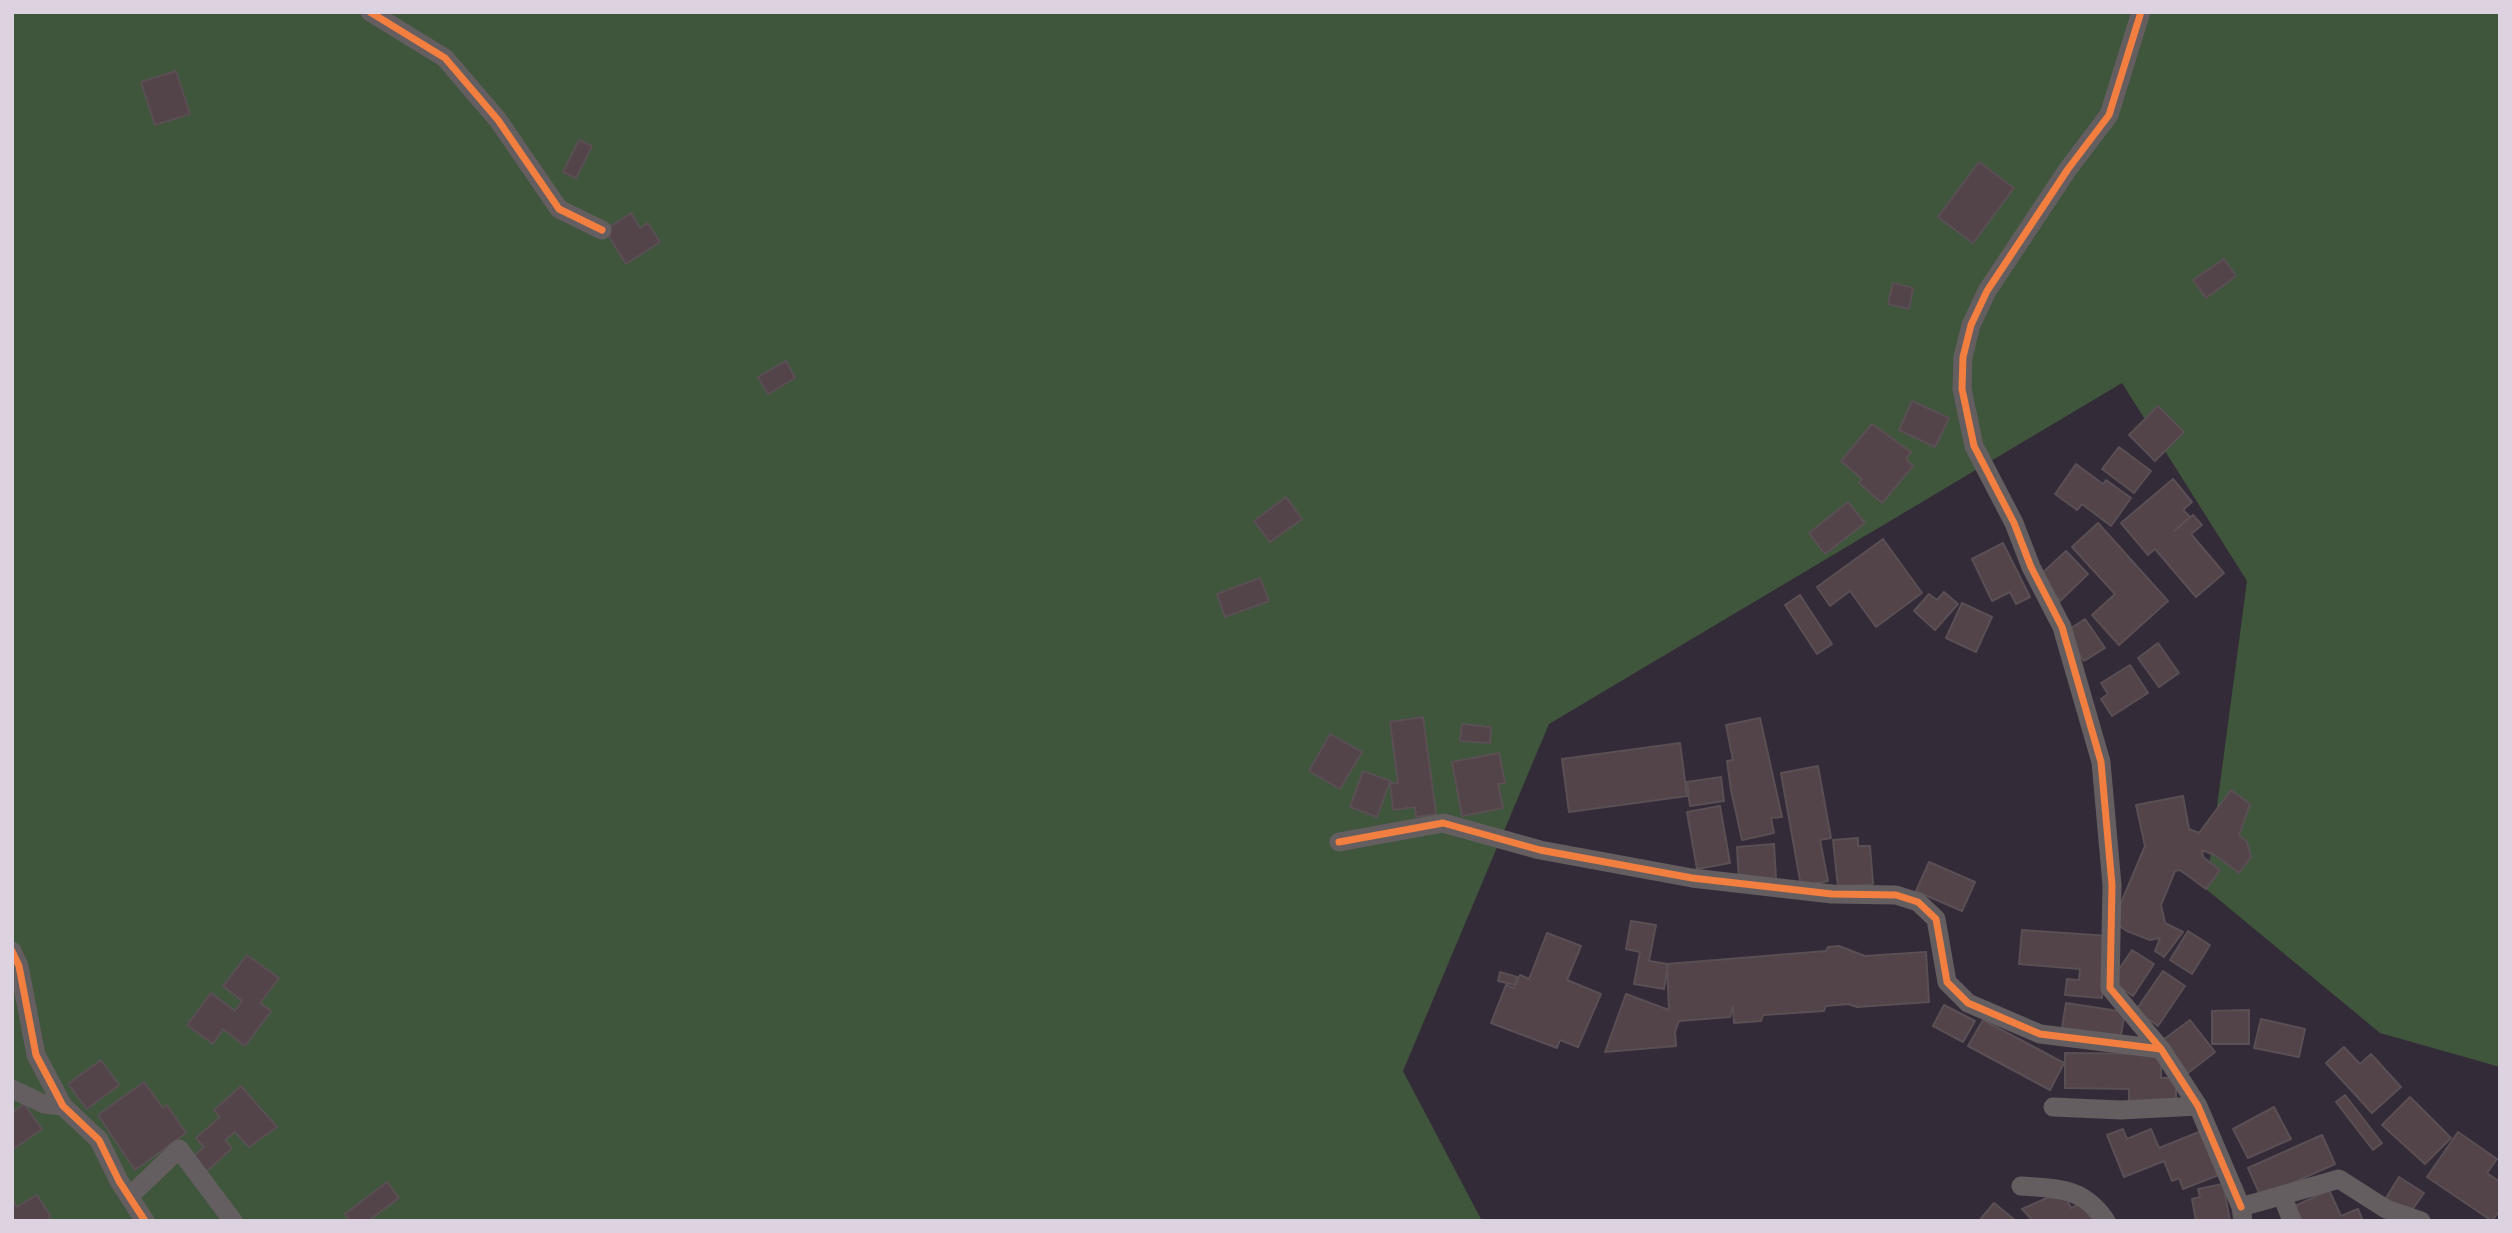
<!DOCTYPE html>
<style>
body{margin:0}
#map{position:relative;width:2512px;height:1233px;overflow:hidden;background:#332b37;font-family:Lora,serif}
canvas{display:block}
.frame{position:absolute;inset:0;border:14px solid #dcd2e0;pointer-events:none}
</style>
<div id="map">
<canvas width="2512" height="1233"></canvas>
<div class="frame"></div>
</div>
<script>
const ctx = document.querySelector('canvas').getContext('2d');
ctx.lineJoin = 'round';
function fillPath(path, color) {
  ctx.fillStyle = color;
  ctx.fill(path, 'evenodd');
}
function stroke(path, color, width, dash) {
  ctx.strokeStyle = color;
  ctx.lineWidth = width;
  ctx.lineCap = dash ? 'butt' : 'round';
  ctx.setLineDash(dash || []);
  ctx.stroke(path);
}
const green = new Path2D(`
 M12,12H2500V1067L2380,1033L2206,889L2247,581L2122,383L1549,724L1403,1071L1482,1221H12Z`);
const building = new Path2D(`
 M176,71L190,114L155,125L141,82Z
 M579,140L592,146L576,178L563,172Z
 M1979,162L2014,188L1973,243L1938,217Z
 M631,213L640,228L648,223L660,242L626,264L605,230Z
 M2224,259L2236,276L2206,298L2193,280Z
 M1893,283L1913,288L1909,309L1888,304Z
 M786,361L795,378L768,394L758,377Z
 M1912,401L1949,418L1935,447L1899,430Z
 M2158,406L2184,432L2155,461L2129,435Z
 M1872,424L1911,452L1906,459L1913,466L1882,503L1859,483L1862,479L1841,461Z
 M2119,447L2151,471L2134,493L2102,469Z
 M2076,464L2103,484L2106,480L2131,498L2111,526L2082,504L2077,510L2055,494Z
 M2173,479L2192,502L2183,510L2190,517L2174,531L2193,515L2202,525L2191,534L2224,573L2196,597L2155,549L2148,555L2121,523Z
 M1286,497L1302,519L1270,542L1254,521Z
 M1848,502L1865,523L1825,554L1809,533Z
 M2098,523L2168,601L2119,645L2092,615L2115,594L2072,547Z
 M1883,539L1922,593L1876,627L1850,591L1830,606L1817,587Z
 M2003,543L2030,597L2016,604L2010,592L1992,601L1972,559Z
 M2066,551L2088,574L2060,601L2038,577Z
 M1260,578L1269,601L1225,617L1217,594Z
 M1944,592L1958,604L1935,630L1914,611L1929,594L1937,600Z
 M1800,595L1832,644L1817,654L1785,605Z
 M1962,603L1992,617L1976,652L1946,638Z
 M2085,619L2105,648L2084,661L2065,632Z
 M2158,643L2179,673L2159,687L2138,658Z
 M2130,665L2148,693L2112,716L2101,699L2108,694L2101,683Z
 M1423,717L1436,814L1416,817L1415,807L1393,810L1390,783H1398L1390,722Z
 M1760,718L1782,817L1771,818L1774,833L1742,840L1731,790L1727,761L1733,760L1726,725Z
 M1462,724L1491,727L1490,743L1460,741Z
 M1330,734L1362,752L1340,789L1309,771Z
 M1680,743L1687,796L1569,812L1562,759Z
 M1499,753L1505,783L1498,784L1503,808L1462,816L1452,762Z
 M1818,766L1831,838L1820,840L1828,881L1801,886L1781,773Z
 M1363,771L1390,781L1377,817L1350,807Z
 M1721,777L1724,801L1690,806L1687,782Z
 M2231,790L2250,804L2239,835L2247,842L2251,857L2239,873L2215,855L2202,850L2203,857L2220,870L2206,889L2180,870L2175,871L2161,905L2165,923L2183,932L2164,957L2155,951L2160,938L2150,940L2127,931L2113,922L2145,846L2136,805L2183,796L2189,829L2199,833Z
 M1720,806L1730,863L1697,869L1687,812Z
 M1858,838V846H1870L1873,884L1838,887L1833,840Z
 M1774,844L1776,879L1739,881L1737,847Z
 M1929,862L1975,882L1962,911L1916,891Z
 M1631,921L1656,925L1649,961L1668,964L1664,989L1634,984L1640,952L1626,949Z
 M2022,930L2108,936L2102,998L2065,995L2067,979L2079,980L2080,969L2019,964Z
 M2188,931L2210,945L2192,974L2170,960Z
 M1547,933L1581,946L1567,980L1601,994L1578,1047L1560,1040L1557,1048L1491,1023L1506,985L1514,988L1520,975L1529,979Z
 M1839,946L1865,956L1926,952L1929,1002L1857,1007L1848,1004L1826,1006L1824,1011L1763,1015L1761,1021L1734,1023L1733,1007L1730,1017L1679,1021L1675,1032L1676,1046L1605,1052L1626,994L1669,1010L1667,964L1826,951L1828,947Z
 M2132,950L2154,964L2133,996L2111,981Z
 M247,955L279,978L260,1003L271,1011L245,1046L223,1029L213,1044L187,1025L211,993L235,1011L242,1001L223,986Z
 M2163,971L2185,986L2158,1026L2136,1010Z
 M1500,972L1517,977L1515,985L1498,981Z
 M2066,1003L2125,1012L2120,1040L2061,1034Z
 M1944,1005L1975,1021L1963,1042L1933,1026Z
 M2249,1010V1044H2212V1011Z
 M2261,1019L2305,1029L2299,1057L2254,1048Z
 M1983,1020L2064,1063L2050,1090L1968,1046Z
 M2190,1020L2215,1052L2188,1073L2163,1040Z
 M2344,1047L2360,1064L2371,1054L2401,1087L2372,1113L2326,1063Z
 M2065,1053L2161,1054V1078H2176V1101H2129V1089L2065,1088Z
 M101,1060L119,1085L87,1109L68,1084Z
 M144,1082L163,1108L167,1105L186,1133L135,1170L98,1115Z
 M241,1086L277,1127L249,1147L235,1132L225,1140L232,1148L206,1172L193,1157L204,1147L196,1138L220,1117L214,1110Z
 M2345,1095L2382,1143L2373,1150L2336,1102Z
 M2410,1097L2451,1138L2425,1164L2382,1125Z
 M24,1104L42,1129L12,1150V1113Z
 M2274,1107L2291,1139L2248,1158L2233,1129Z
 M2123,1129L2127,1139L2151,1129L2159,1148L2204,1130L2221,1174L2183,1189L2179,1178L2172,1181L2164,1161L2124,1177L2107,1135Z
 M2458,1132L2497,1159L2487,1173L2500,1182V1210L2492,1221L2427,1177Z
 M2322,1135L2335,1164L2261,1197L2248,1168Z
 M2399,1177L2424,1193L2410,1213L2386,1198Z
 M387,1182L399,1198L368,1221H350L345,1214Z
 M2223,1184L2230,1221H2196L2192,1199L2200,1197L2198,1189Z
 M2329,1190L2341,1216L2358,1209L2363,1221H2302L2295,1206Z
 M2063,1191L2071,1208L2080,1204L2094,1221H2033L2022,1209Z
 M37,1195L51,1217L45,1221H12V1199L17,1207Z
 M1994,1203L2016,1221H1979Z`);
const street = new Path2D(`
 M370,12L445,58L498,120L559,209L602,230
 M2141,12L2109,115L2068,169L1987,291L1971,325L1963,357L1962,389L1974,446L2014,523L2031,567L2062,627L2101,762L2112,885L2110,988L2161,1049L2198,1106L2241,1207
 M1339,842L1443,823L1540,850L1692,878L1832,894L1896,895L1918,902L1936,919L1947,982L1968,1003L2040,1034L2161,1049
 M12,951L19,966L36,1055L63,1106L99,1140L119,1181L145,1221
 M12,1089L44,1104L63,1106
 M2053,1107L2121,1110L2198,1106
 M2021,1186C2059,1189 2083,1187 2106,1221
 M131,1195L179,1149L233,1221
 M2282,1195L2292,1221
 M2243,1221L2241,1207L2339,1179L2386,1209L2421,1221`);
const cycleway = new Path2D(`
 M370,12L445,58L498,120L559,209L602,230
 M2141,12L2109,115L2068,169L1987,291L1971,325L1963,357L1962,389L1974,446L2014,523L2031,567L2062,627L2101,762L2112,885L2110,988L2161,1049L2198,1106L2241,1207
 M1339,842L1443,823L1540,850L1692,878L1832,894L1896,895L1918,902L1936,919L1947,982L1968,1003L2040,1034L2161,1049
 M12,951L19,966L36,1055L63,1106L99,1140L119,1181L145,1221`);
fillPath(green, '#3f563c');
fillPath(building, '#524448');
stroke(building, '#5a4f54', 2);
stroke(street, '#645e60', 19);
stroke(cycleway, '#f27e40', 7);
</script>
